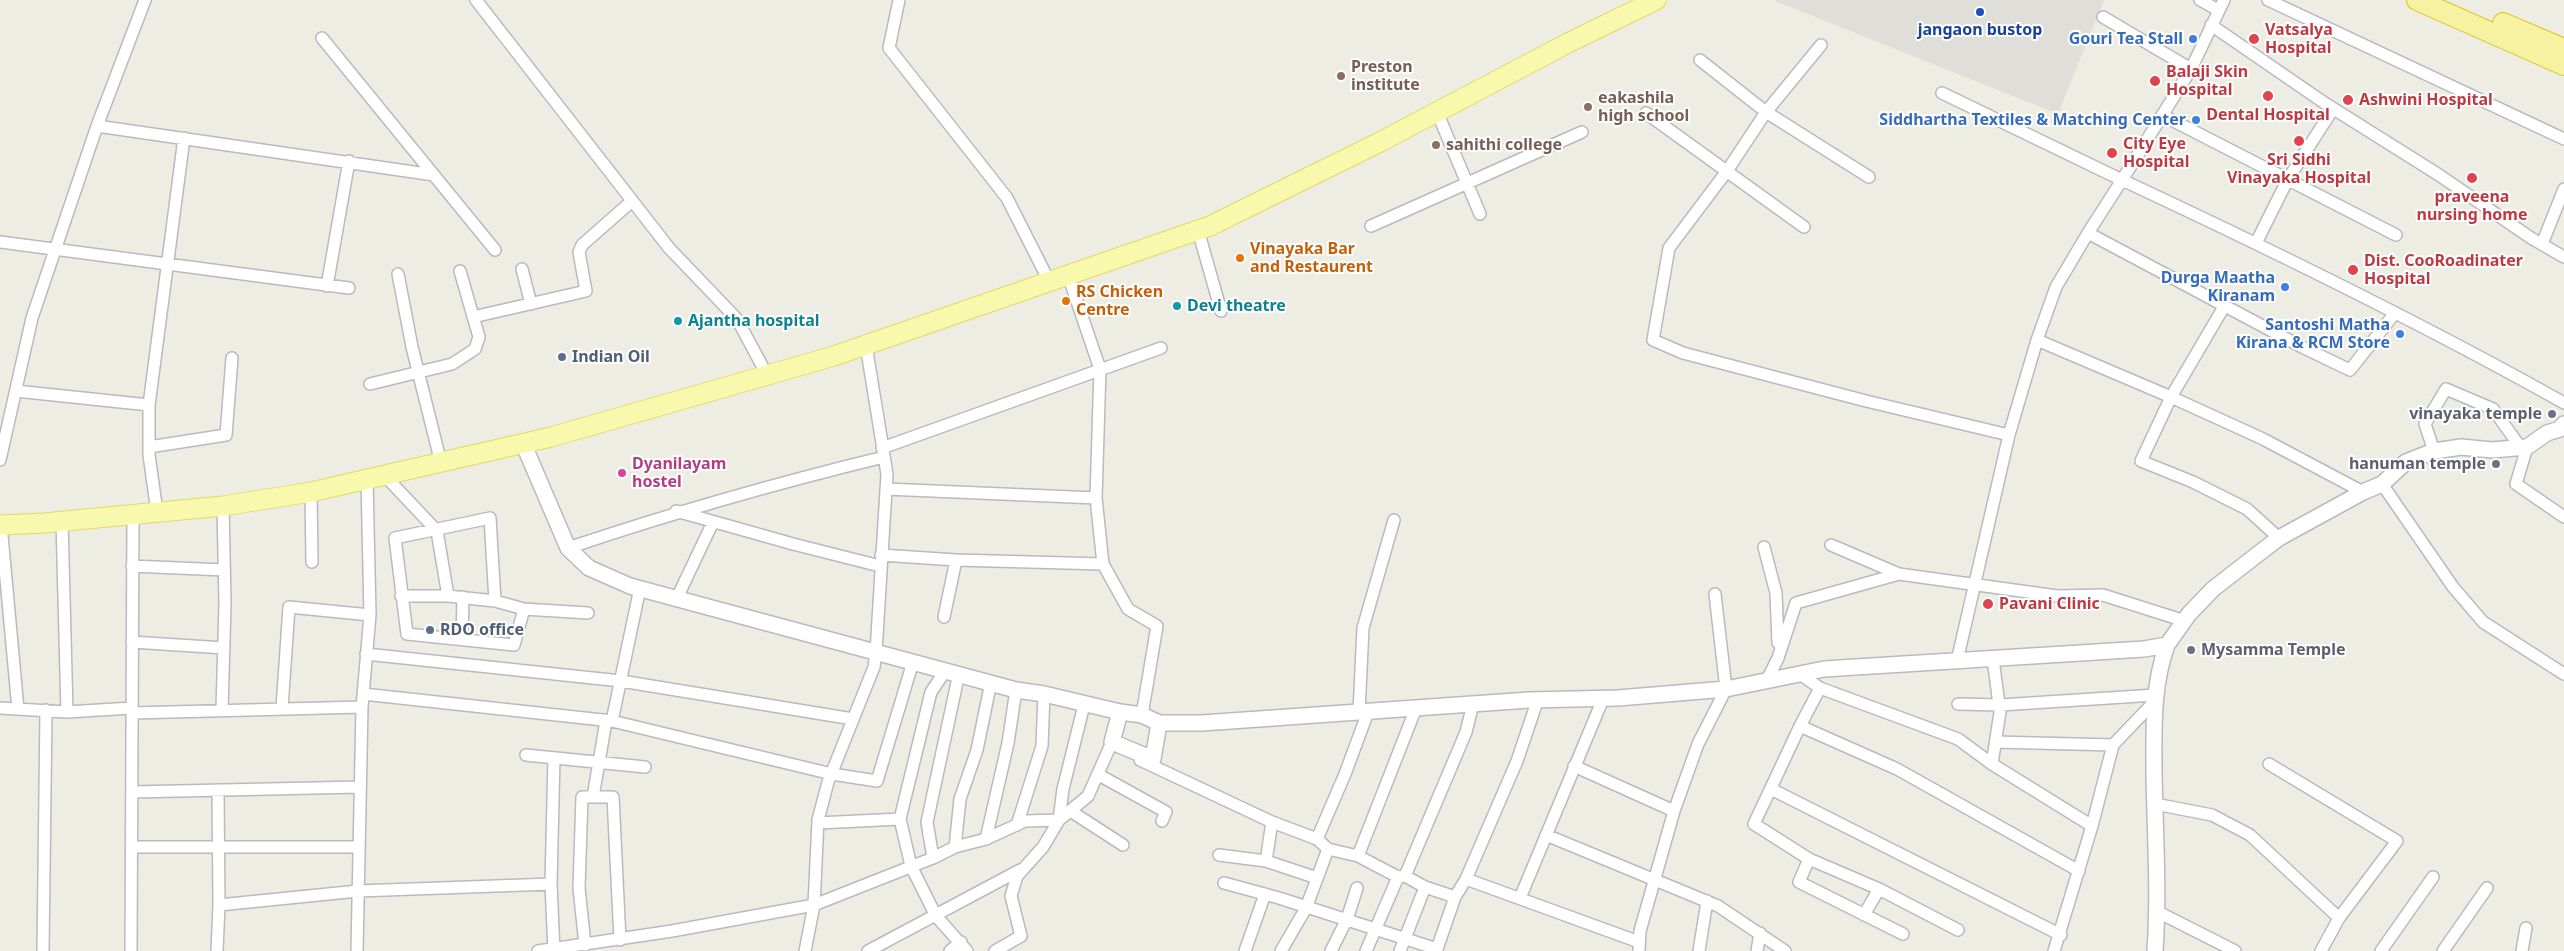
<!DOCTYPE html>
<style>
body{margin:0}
canvas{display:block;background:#edede4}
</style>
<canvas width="2564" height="951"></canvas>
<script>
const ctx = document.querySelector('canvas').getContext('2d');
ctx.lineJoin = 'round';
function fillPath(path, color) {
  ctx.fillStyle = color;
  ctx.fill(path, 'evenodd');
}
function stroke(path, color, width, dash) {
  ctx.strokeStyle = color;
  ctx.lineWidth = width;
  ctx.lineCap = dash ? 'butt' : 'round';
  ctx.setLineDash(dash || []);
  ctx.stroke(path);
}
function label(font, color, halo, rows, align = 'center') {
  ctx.font = font + ' "Noto Sans",sans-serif';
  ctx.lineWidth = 4;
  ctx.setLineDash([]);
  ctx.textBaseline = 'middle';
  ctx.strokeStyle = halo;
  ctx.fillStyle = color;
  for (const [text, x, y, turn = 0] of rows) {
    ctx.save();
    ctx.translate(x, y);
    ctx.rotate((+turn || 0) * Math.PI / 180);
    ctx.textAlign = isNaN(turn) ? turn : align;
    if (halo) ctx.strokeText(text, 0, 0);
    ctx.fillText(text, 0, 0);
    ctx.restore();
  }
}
const industrial = new Path2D(`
 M1777,0H2104L2058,114L1775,1Z`);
const minor = new Path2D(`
 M476,0L669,248L737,319L767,375
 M899,0L889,48L1007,198L1049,281
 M2200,0L2218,10
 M2268,0L2564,139
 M2103,17L2191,69L2224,0
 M2211,25L2326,104L2439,175L2531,238L2564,257
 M322,38L495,250
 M1821,45L1766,112L1727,171L1669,248L1653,340L1683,353L1866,401L2009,435
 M1700,60L1766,112L1869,177
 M2191,69L2122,180C2272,250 2420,322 2564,403
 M1942,93L2122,180L2088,233L2302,347L2350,370L2395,313
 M1437,112L1480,214
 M1646,113L1804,227
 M2162,115L2396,235
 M97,126L434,175
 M1371,226L1582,132
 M1198,230L1221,311
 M2088,233L2056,287L2037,340L2171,397L2225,305
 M0,242L349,288
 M2256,243L2288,179L2333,109
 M2542,244L2564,189
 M522,269L531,304
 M398,274L412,347L441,463
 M1068,275L1100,369L1096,498L1103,564L1128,609L1157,626L1142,715
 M327,286L349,161
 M473,317L586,291L579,252L582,245L632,201
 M370,384L452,364L475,349L479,337L460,271
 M16,391L149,405
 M149,447L226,435L232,358
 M2527,447L2516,484L2564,517
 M882,448L1161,348
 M2434,451L2425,424L2446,389L2493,409L2521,448
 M0,460L32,318L97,126L145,0
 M386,477L437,531L448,596L495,601L524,609L588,613
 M2382,484L2453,587L2483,622L2564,674
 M886,489L1096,498
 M311,492L312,562
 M676,511L793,544L880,566
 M157,512L149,455V405L184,138
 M62,521L67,712
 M1,525L18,709
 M2279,538L2247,509L2193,482L2141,461L2171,397L2263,439L2363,492
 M1831,545L1899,574L2057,596L2103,595L2185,621
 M1764,547L1776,593L1778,643
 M568,548C672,513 777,483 884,457
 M881,555L956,560L1103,564
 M132,566L224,570
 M401,596H448
 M677,598L713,522
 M495,601L490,518L395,538L407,634L514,645L524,609
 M944,617L956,560
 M462,639L463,597
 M132,642L224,648
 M366,654L621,681L853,719
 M1957,661L2009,435L2037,340
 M1800,674L1820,688L1958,739L1992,764L2092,826L2113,745L2153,703
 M1767,680L1778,658L1796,603L1899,574
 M1820,688L1800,726L1897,769L2079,871
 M363,694L612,721L832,774L877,781L913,662
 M1958,704L2000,705L2155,695
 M0,708L67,712L132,708L133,713L362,707
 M282,708L289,607L370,615
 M222,709L225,604L223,506
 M1359,712L1363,628L1394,520
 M612,721L640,588
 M1800,726L1754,824L1809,859L1879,889L1958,930
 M1996,742L2113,745
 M526,755L645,767
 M1140,760L1272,822
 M1992,764L2000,712L1993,659
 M2269,764L2397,841L2339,918
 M1574,766L1674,811
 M1099,775L1166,812L1162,821
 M1771,789L2061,935
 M218,790L219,905
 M132,792L360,787
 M593,797L606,721
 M2155,804L2212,815L2250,835L2339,918L2321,951
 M1072,812L1123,845
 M900,819L911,866L936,916L967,951
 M818,823L900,819L931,692L946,670
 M1017,825L1042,746L1044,694
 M1546,835L1718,906L1785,951
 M986,839L1008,743L1016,690
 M132,847H359
 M955,847L960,799L977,750L991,682
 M1328,849L1358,856L1398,877L1405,876L1425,887L1455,897L1466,879L1639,942
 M1219,855L1266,861L1317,878
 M1358,856L1416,708
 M933,858L927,822L959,673
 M1809,859L1799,882L1903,934
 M1266,861L1272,822L1317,839
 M1405,876L1466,732L1473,704
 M1466,879L1517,761L1538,699
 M1224,883L1279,898L1437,949L1455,897
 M551,884L554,951
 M1520,898L1603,699
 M2158,912L2235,951
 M1864,915L1879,889
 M585,945L579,888L582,797H613L620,940
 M43,951L46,710
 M131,951L133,515
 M217,951L219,905L358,891L551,884L554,758
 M357,951L362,707L370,615L367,480
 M538,951L672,931L814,905L933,858L955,847L986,839L1025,821L1059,820L1088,796L1112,742
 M805,951L814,905L818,820L828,782L874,667L876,652L887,474L866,345
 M868,951L1020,870
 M950,951L961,942
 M995,951L1021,936L1011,896L1017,876L1043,847L1059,820L1063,789L1084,705
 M1245,951L1265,894
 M1281,951L1306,908L1328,849L1317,839L1345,774L1368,712
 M1331,951L1347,919L1357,888
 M1366,951L1398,877
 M1400,951L1425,887
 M1639,951L1640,931L1674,811L1698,744L1726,689L1715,594
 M1699,951L1707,901
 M1757,951L1760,933
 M2054,951L2092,826
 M2381,951L2433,877
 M2443,951L2487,888
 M2522,951L2526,928`);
const tertiary = new Path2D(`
 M523,443L568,548L589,568L630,586L1016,690L1044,694L1120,712
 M1159,723L1153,759L1112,742L1120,712L1142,715L1159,723H1202L1529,700L1618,698L1726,689L1824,669L2144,649L2167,645L2189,614L2213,589L2258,554L2279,538L2363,492L2382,484L2406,462L2434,451L2461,447L2492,450L2527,447L2547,433L2560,429L2564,424
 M2155,951C2159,892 2155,832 2154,772C2154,728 2152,687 2167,645`);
const primary = new Path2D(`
 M0,525L44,523L223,506L311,492L551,437L834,356L1210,226L1380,142L1568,43L1656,0`);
const trunk = new Path2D(`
 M2417,0L2564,65
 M2503,23L2564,49`);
const markers = [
 [1980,12,5,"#1a4fb4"],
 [2193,39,5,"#3f7fe0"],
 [2254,39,6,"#e0444e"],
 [1341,76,5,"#8d6e63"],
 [2155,81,6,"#e0444e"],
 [2268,96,6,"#e0444e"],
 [2348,100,6,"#e0444e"],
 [1588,107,5,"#8d6e63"],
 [2196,120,5,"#3f7fe0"],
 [2299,141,6,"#e0444e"],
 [1436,145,5,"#8d6e63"],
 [2112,153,6,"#e0444e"],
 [2472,178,6,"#e0444e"],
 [1240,258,5,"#e8710a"],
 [2353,270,6,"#e0444e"],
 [2285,287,5,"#3f7fe0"],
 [1066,301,5,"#e8710a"],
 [1177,306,5,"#0f9aa8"],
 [678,321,5,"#0f9aa8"],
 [2400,334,5,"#3f7fe0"],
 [562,357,5,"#5c6f8a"],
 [2552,414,5,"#6b7280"],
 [2496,464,5,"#6b7280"],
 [622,473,5,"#d1479c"],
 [1988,604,6,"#e0444e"],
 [430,630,5,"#5c6f8a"],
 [2191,650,5,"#6b7280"]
];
const transitNames = [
 ["jangaon bustop",1980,30]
];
const healthNames = [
 ["Vatsalya",2265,30],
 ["Hospital",2265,48],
 ["Balaji Skin",2166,72],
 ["Hospital",2166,90],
 ["Ashwini Hospital",2359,100],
 ["Dental Hospital",2268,115,"center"],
 ["City Eye",2123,144],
 ["Hospital",2123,162],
 ["Sri Sidhi",2299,160,"center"],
 ["Vinayaka Hospital",2299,178,"center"],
 ["praveena",2472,197,"center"],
 ["nursing home",2472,215,"center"],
 ["Dist. CooRoadinater",2364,261],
 ["Hospital",2364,279],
 ["Pavani Clinic",1999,604]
];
const shopNames = [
 ["Gouri Tea Stall",2183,39],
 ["Siddhartha Textiles & Matching Center",2186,120],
 ["Durga Maatha",2275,278],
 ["Kiranam",2275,296],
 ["Santoshi Matha",2390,325],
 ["Kirana & RCM Store",2390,343]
];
const educationNames = [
 ["Preston",1351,67],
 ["institute",1351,85],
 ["eakashila",1598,98],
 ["high school",1598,116],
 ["sahithi college",1446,145]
];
const foodNames = [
 ["Vinayaka Bar",1250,249],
 ["and Restaurent",1250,267],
 ["RS Chicken",1076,292],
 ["Centre",1076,310]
];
const cultureNames = [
 ["Devi theatre",1187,306],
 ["Ajantha hospital",688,321]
];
const serviceNames = [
 ["Indian Oil",572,357],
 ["RDO office",440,630]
];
const worshipNames = [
 ["vinayaka temple",2542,414],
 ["hanuman temple",2486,464],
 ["Mysamma Temple",2201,650,"left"]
];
const hotelNames = [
 ["Dyanilayam",632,464],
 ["hostel",632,482]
];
fillPath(industrial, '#dfded8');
stroke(minor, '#b9babf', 14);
stroke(tertiary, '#b9babf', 18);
stroke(primary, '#e6d764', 21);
stroke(trunk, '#e0c112', 22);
stroke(minor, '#fff', 11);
stroke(tertiary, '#fff', 15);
stroke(primary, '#f9f9ae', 19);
stroke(trunk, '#f7f2a1', 20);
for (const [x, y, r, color] of markers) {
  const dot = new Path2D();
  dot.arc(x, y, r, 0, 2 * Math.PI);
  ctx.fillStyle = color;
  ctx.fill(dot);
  stroke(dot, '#fff', 2);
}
label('bold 16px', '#164399', '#fff', transitNames);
label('bold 16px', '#be3a42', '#fff', healthNames, 'left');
label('bold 16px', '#366cbe', '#fff', shopNames, 'right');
label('bold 16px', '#785e54', '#fff', educationNames, 'left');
label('bold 16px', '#c56008', '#fff', foodNames, 'left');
label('bold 16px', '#0d838f', '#fff', cultureNames, 'left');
label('bold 16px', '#4e5e75', '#fff', serviceNames, 'left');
label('bold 16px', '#5b616d', '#fff', worshipNames, 'right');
label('bold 16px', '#b23c85', '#fff', hotelNames, 'left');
</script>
